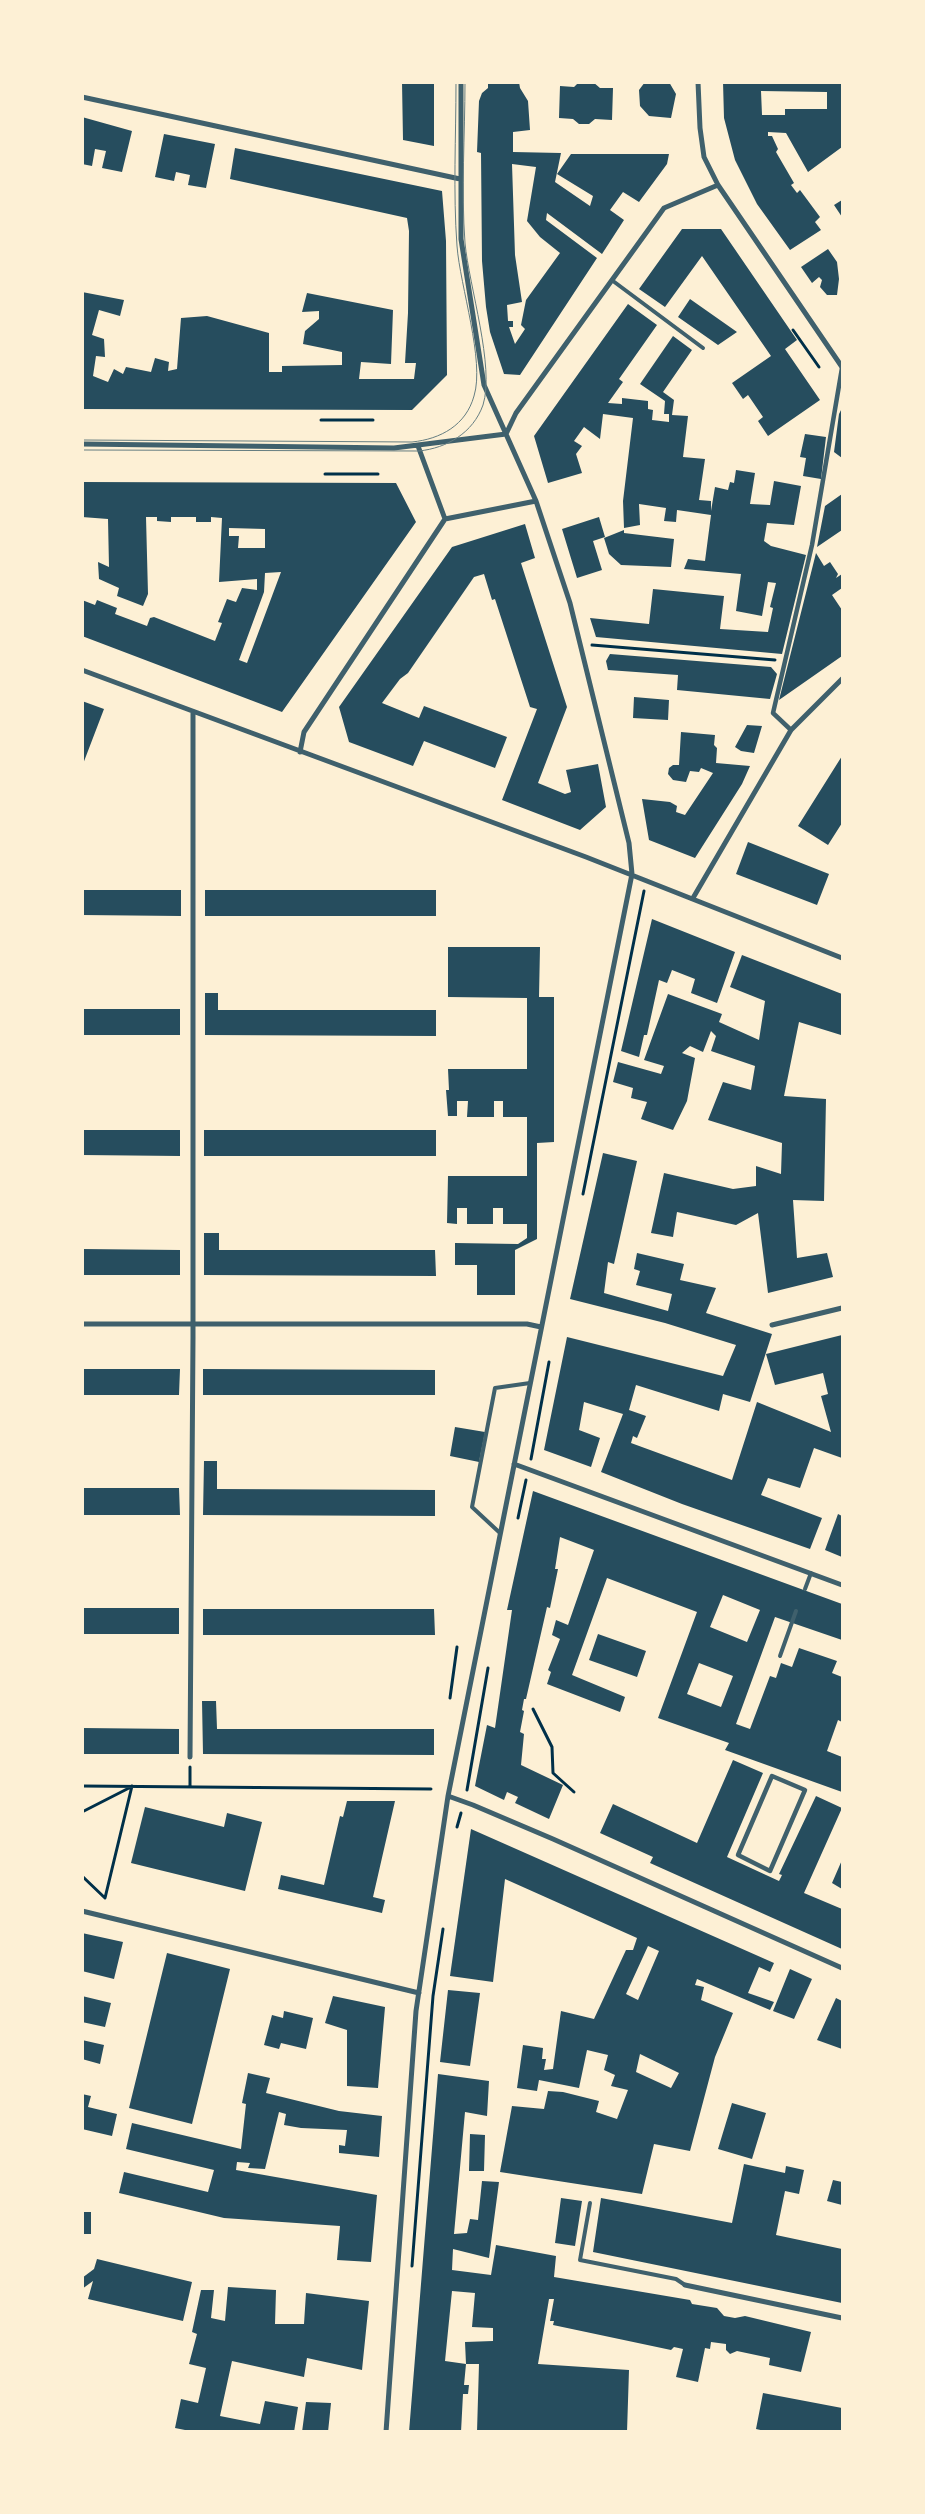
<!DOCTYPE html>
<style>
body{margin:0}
#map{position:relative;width:925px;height:2514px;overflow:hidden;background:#fdf0d5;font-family:"IBM Plex Sans",sans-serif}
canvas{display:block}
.frame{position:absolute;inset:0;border:84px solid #fdf0d5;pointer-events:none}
</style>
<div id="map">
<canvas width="925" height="2514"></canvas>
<div class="frame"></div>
</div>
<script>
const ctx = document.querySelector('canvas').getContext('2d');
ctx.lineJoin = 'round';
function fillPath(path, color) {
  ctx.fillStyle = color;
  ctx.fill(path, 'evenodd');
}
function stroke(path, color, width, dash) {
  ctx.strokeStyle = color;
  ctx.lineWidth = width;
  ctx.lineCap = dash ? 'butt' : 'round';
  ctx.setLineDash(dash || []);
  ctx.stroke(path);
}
const building = new Path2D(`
 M402,82H434V146L403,140Z
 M488,82H519L520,88L528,101L530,130L513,132V152L561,153L555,182L590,206L593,196L557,174L571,154H669L667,164L639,202L623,192L610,210L624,220L602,254L547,213L546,220L597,258L520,375L504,374L490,332L486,307L482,261L481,153L477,152L479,101L482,93L488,88ZM512,164L536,167L527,221L540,237L560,253L526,300L521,325L525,329L515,344L509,327H513V321H508L507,305L522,302L515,255Z
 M579,82H593L600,88H613L612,120L595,119L589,124H579L573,119L559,118L560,86L574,87Z
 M645,82H669L676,94L671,118L649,116L640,106L639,90Z
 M723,82H842V147L808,172L786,133L768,132V136H772L778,149L776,152L794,183L791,185L797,193L800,190L820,217L815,222L821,230L790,250L757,204L735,160L724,118ZM761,91L827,92V109H785V115H762Z
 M82,117L132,131L122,172L102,168L106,151L95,149L92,166L82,164Z
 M164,134L215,144L206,188L188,185L190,175L176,172L174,181L155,177Z
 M235,148L442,191L446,241L447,375L412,410L82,409V292L124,300L120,316L99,310L92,335L104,339L105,357L96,356L93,376L108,382L114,369L123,374L126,367L151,372L155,358L169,362L168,371L177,369L181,318L207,316L269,333V372H282V366L342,365V352L303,344L305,331L319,319V311L302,312L307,293L393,310L391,364L361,362L359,379H414L416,363H405L408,313L409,231L407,218L230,179Z
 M842,200V217L834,205Z
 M682,229H721L797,340L785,349L820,400L768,436L758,421L763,417L748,395L743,399L732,383L771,356L702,256L665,307L639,289Z
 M828,249L837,262L839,279L837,295H827L820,287L822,280L819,277L812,283L801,267Z
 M690,299L737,332L718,345L678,317Z
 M628,304L657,325L619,379L623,382L608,403L622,404V398L648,401V409L653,410L652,420L669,422V414H664L665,401L640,384L673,336L692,350L663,392L674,400L672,415L688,416L683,457L705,459L699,500L711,501V511L715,487L728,490L730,482L734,483L736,470L755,473L750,504L770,505L774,481L801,486L794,525L767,523L764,541L771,546L806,555L782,654L596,637L590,618L649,624L653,589L724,596L720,629L768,632L773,608L770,607L776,583L768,582L762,616L736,611L741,574L684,569L688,559L705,561L711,515L677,510L676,522L664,521L666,508L639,504L640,525L624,528L623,501L633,418L603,414L600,439L584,427L574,441L582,446L576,454L582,473L548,483L534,436Z
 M842,408V458L834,452L839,414Z
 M805,434L826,437L821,479L803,476L806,458L800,457Z
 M82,482L396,483L416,522L282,712L82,636V600L95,605L97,600L117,608L115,614L147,626L150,618L154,617L215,641L222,623L218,622L227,599L236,602L242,588L257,590V579L219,582L222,518L211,517V522H196V517H171V522L157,521V517H146L148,594L143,606L117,596L119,588L99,579L98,562L109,567L108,519L82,517ZM229,528L265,529V548H238L239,536H229ZM281,572L247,663L239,660L264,592L265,573Z
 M842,494V530L817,547L825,506Z
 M599,517L605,537L593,541L602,570L577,578L562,529Z
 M525,524L535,558L521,563L567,707L538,783L565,794L571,792L566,770L598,764L606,807L580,830L502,800L537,709L530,707L495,599L492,600L484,574L474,577L408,673L400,679L382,703L419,718L424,706L507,737L495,768L424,741L413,766L349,742L339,707L452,547Z
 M624,530V533L674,539L671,567L621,565L609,554L604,538Z
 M816,553L824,566L830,562L838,574L836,578L842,574V588L832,595L842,610V656L779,700Z
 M610,654L771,667L777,674L770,699L677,690L678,675L608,670L606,661Z
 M634,697L669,700L668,720L633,718Z
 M82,701L104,709L83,764H82Z
 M747,725L762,726L754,753L741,751L735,747Z
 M681,732L715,735L714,745L717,748L716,763L750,766L742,784L695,858L649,840L642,799L670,802L677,806L676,812L685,815L713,773L701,768L699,772L690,771L686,782L673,780L668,774L669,768L673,765H679Z
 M842,756V823L828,845L798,826Z
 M748,842L829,874L817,905L736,874Z
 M82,890H181V916L82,915Z
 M205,890H436V916H205Z
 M652,919L735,952L717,1003L691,993L695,979L672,970L667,983L659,980L647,1035H644L639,1057L621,1051Z
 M448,947H540L539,997H554V1142L537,1143V1239L515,1250V1295H477V1265H455V1243L518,1244L527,1238V1224H503V1208H493V1224H467V1208H457V1224L447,1223L448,1176H527V1117H503V1101H494V1117H467L468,1101H457V1116H448L446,1090H449L448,1069H527V998L448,997Z
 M742,955L842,994L841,1035L799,1022L784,1096L826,1099L824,1201L793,1200L797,1258L827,1253L833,1277L768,1293L758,1213L736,1225L677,1212L673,1237L651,1233L664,1173L733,1189L756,1186V1166L781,1174L782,1143L708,1120L723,1082L751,1090L755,1066L711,1051L716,1036L711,1031L703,1052L690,1046L682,1053L695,1058L687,1101L673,1130L641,1119L647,1102L631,1098L633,1088L613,1082L618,1062L661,1074L664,1066L644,1060L668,994L722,1014L719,1022L759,1040L765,1001L730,987Z
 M205,993H218V1010H436V1036L205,1035Z
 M82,1009H180V1035H82Z
 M82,1130H180V1156L82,1155Z
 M204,1130H436V1156H204Z
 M603,1153L637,1161L614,1264L608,1262L604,1293L668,1311L672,1294L636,1285L640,1271L634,1269L637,1253L684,1264L680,1280L716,1288L706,1313L772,1334L750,1402L723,1394L719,1411L636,1385L629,1410L646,1416L637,1438L633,1436L631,1443L732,1480L757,1402L831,1432L821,1396L828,1394L823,1373L775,1385L766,1354L842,1335V1458L814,1448L800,1488L768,1478L761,1495L822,1518L810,1549L682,1504L601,1472L623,1414L584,1402L579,1430L600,1438L591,1467L544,1450L567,1337L723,1376L736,1345L665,1323L570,1299Z
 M204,1233H219V1250H435L436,1276L204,1275Z
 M82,1249L180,1250V1275H82Z
 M82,1369H180L179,1395H82Z
 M203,1369L435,1370V1395H203Z
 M455,1427L485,1432L479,1462L450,1456Z
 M204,1461H217V1489L435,1490V1516L203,1515Z
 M82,1488H179L180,1515H82Z
 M533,1491L842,1604V1640L775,1617L736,1724L750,1729L770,1676L776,1678L781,1663L792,1667L799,1648L837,1661L832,1673L842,1677V1722L838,1720L827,1751L842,1757V1792L725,1750L729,1743L658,1718L697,1612L607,1578L572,1675L625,1697L620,1712L547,1684L551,1672L548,1670L560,1639L552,1635L556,1620L568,1625L594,1550L560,1537L555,1569H558L550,1608L547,1607L526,1699H524L522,1710L524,1711L520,1732L524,1734L521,1765L563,1785L549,1819L515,1803L518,1797L507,1792L504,1800L475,1786L487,1725L495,1728L512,1610H507ZM723,1595L760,1610L747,1642L710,1627ZM699,1663L733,1676L721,1707L687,1694Z
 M838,1514L842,1516V1557L825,1550Z
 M82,1608H179V1634H82Z
 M203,1609H434L435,1635H203Z
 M598,1634L646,1651L637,1677L589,1660Z
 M202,1701H216L217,1729H434V1755L203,1754Z
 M82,1728L179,1729V1754H82Z
 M733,1760L763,1773L727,1857L779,1881L782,1875L779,1874L816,1796L842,1808L804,1893L842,1909V1949L650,1863L653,1857L600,1833L613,1804L697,1843Z
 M347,1801H395L373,1897L385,1900L382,1913L278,1889L281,1875L324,1885L340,1816L343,1817Z
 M145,1807L224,1827L227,1813L262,1822L245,1891L131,1863Z
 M471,1829L774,1963L770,1972L759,1967L748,1993L774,2002L770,2010L697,1979L695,1985L704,1987L701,2000L733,2013L715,2057L690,2151L654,2144L642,2194L500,2172L512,2106L544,2109L548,2091L563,2092L599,2101L596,2112L617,2119L628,2090L611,2086L615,2075L604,2070L608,2055L587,2050L579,2088L539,2080L537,2091L517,2088L523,2045L543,2048L542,2059H546L544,2070L553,2069L561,2011L594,2019L626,1950H633L637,1938L505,1879L493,1982L450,1976ZM648,1946L659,1951L638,2000L626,1994ZM640,2054L679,2073L671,2088L636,2072Z
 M842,1860V1889L832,1883Z
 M82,1933L123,1942L114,1979L82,1971Z
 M167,1953L230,1969L192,2124L129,2108Z
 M790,1969L812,1979L794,2019L773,2011Z
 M448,1990L480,1993L470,2066L440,2062Z
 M82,1996L111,2003L105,2027L82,2022Z
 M333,1996L385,2007L378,2088L347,2086V2030L325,2023Z
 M836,1998L842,2001V2049L817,2040Z
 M284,2011L313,2018L306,2049L281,2043L279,2049L264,2045L272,2015L283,2018Z
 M82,2040L104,2045L100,2064L82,2059Z
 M248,2073L270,2078L266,2093L339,2111L382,2116L379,2157L339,2153V2145L345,2146L347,2130L301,2128L284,2125L286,2114L279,2112L265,2169L248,2168L250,2163L237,2162L236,2170L377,2195L371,2262L337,2260L340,2226L224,2218L119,2193L124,2172L208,2192L214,2170L126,2149L132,2123L241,2149L246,2104L242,2103Z
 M438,2074L489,2081L487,2116L465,2112L454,2234L467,2233L470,2219L478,2220L482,2181L499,2182L489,2258L453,2249L452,2270L491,2275L496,2245L556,2256L554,2277L690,2300L692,2304L717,2308L724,2316L735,2318L745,2316L811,2332L801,2372L769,2365L770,2358L737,2351L730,2354L726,2350V2344L711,2342L710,2349L705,2348L698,2382L676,2377L683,2349L674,2347L671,2350L553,2325L554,2321H550L554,2299H549L538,2364L629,2370L627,2432H477L479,2364H466L464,2385H469L468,2394H463L461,2432H409ZM452,2291L475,2293L472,2327L493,2328V2341L465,2342L466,2364L445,2361Z
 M82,2094L91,2096L88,2107L117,2114L112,2136L82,2129Z
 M732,2103L766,2113L752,2159L718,2149Z
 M470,2134L485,2135L484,2171H469Z
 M744,2164L785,2173L786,2166L804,2170L799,2194L785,2191L776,2235L842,2249V2303L593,2252L601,2198L732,2223Z
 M833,2180L842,2182V2205L827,2201Z
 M561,2198L582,2201L575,2246L555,2243Z
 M82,2212H91V2234H82Z
 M97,2259L192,2282L183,2321L88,2299L93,2281L82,2289V2278L94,2269Z
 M228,2287L276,2290L275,2324H304L306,2293L369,2301L362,2370L307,2358L304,2377L232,2361L220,2416L260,2424L265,2401L298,2407L294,2432H195L175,2428L181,2399L198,2403L206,2368L189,2364L197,2334L192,2332L201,2290H214L211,2318L225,2321Z
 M763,2393L842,2408V2432H769L756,2429Z
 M306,2402L331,2403L328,2432H302Z`);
const path = new Path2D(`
 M793,330L819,367
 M321,420H373
 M325,474H378
 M592,645L775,660
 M583,1194L644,891
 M531,1459L549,1362
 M518,1518L526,1480
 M450,1698L457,1647
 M533,1709L552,1747L553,1773L574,1792
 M82,1786L431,1789
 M190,1787V1767
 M467,1790L488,1668
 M82,1812L131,1787
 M457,1827L461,1813
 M82,1876L105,1898L132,1786
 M412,2266L433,1996L443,1929`);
const service = new Path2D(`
 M613,281L703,348
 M500,1533L472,1507L495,1388L530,1383
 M805,1589L811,1573
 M780,1656L796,1611
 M590,2203L580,2260L676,2279L685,2285`);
const pedestrian = new Path2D(`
 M791,730L773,713L812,545L842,368
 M772,1776L805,1790L770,1871L738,1855Z`);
const minor = new Path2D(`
 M698,82L700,128L704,157L718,185L842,367
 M82,97L460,179
 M506,434L516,413L664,208L718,185
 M82,444L394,448L506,434
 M418,446L445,519
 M82,670L586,857L842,958
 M300,752L304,732L445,519L536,501
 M693,898L791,730L842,679
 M82,1324H527L541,1327
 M772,1325L842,1308
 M514,1464L842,1585
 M190,1757L193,1337V712
 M448,1796L473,1805L553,1839L842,1968
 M82,1911L419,1993
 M685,2285L842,2318
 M386,2432L416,2011L448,1796L632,874L629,843L570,603L536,501L484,385L461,239V82`);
const tram = new Path2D(`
 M82,440L412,442C441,439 466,425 474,396C485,361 460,286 457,246C453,192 456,137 456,82
 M82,450L419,451C447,448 473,433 483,405C495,367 469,286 465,243C461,190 465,135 465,82`);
fillPath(building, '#264d5e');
stroke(path, '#003049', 3);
stroke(service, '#3f606c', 4);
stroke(pedestrian, '#3f606c', 4.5);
stroke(minor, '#3f606c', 5);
stroke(tram, '#657d81', 1);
</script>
